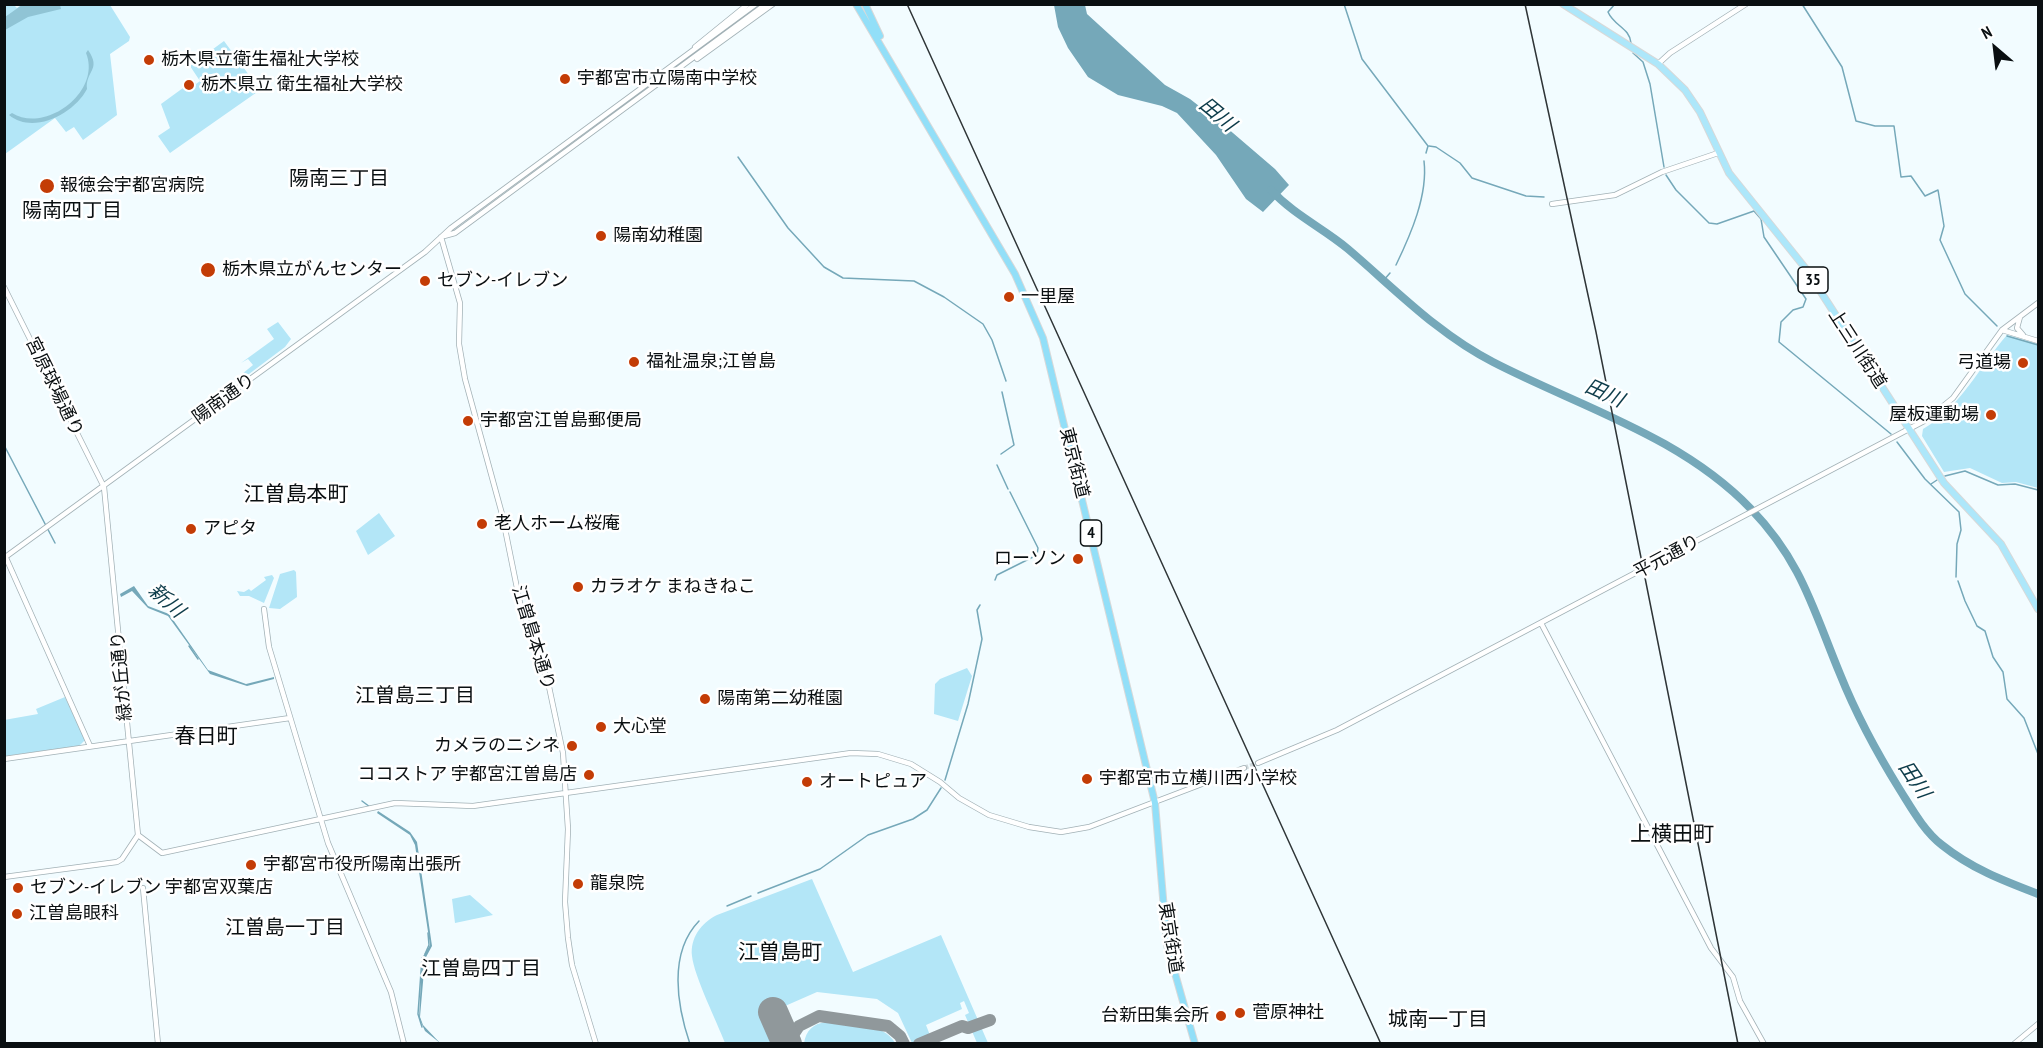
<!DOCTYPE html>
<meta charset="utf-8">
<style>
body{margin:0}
#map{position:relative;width:2043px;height:1048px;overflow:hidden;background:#f2fcff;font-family:"PT Sans Narrow",sans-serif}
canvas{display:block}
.frame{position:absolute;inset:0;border:6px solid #0a0f11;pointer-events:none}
.north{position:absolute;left:1965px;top:18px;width:60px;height:60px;-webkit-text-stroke:4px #fff;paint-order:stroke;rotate:332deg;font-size:16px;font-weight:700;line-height:24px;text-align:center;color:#0a0f11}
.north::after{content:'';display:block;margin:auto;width:21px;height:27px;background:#0a0f11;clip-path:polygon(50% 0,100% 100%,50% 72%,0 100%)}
</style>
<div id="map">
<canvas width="2043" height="1048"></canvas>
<div class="frame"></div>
<div class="north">N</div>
</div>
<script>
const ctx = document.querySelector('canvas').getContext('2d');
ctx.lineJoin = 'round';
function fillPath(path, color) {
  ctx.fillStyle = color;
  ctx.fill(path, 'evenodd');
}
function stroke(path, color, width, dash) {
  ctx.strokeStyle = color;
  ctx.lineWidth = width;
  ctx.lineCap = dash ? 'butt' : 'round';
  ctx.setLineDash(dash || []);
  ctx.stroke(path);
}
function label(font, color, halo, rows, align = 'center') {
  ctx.font = font + ' "PT Sans Narrow","Noto Sans JP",sans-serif';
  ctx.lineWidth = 5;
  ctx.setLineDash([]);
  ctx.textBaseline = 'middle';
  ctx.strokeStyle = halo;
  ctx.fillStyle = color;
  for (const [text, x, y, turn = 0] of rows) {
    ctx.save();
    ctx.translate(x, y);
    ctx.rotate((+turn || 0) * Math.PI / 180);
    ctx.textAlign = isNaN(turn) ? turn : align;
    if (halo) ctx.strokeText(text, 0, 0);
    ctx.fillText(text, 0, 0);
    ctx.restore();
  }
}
const green = new Path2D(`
 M22,4L110,5L130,37L129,41L110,54L117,115L83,140L74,127L66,132L55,118L5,154V5H14L17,8Z
 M224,41L260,90L170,153L158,136L170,128L161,104L194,80L196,84L200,81L190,66Z
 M278,322L291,339L285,347L241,380L242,374L253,365L248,359L241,363L274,339L267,329Z
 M2007,335L2038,344V488L2016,482L2002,483L1970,468L1944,472L1922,436L1923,429C1961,407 1979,367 2007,335Z
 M379,513L395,536L368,555L356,531Z
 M294,570L296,572L297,597L280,609L269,608L280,574Z
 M272,575L274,578L264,603L249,596H240L237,591L244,592L249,589L251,591L266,580L264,577Z
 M967,668L972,676L958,721L934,714L935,684L940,679Z
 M65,697L85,740L79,746L5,756L4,720L38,714L36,709Z
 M812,879L853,972L941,935L988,1043H977L965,1015L969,1013L964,1001L960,1003L962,1009L926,1025L933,1043H912L898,1013L877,999L817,992L760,1017L771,1043H725C717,1022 694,976 692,956C690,938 701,923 717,915Z
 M470,895L493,915L455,923L452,899Z
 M827,1022C848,1025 884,1022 895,1043H804C806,1031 813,1023 827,1022Z`);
const forest = new Path2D(`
 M22,5H60L61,9L28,17L5,30V17Z
 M88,50C102,70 85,71 87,89C74,114 33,135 9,115L12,113C45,134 102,92 86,53Z`);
const water = new Path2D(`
 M1054,5H1085L1087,14L1165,85L1190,99L1226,127L1275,169L1289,185L1263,212L1246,199L1216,155L1177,113L1162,106L1118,95L1088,77L1068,48L1058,27Z
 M134,586L148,606L169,614L208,670L246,684L274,677V679L247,686L210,674L168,616L148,608L132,591L121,597L120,594Z
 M378,811L410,832L417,842L432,946L425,959L420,1017L423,1025L440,1043L425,1031L419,1018L422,958L430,945L415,845L410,835L377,813Z`);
const stream = new Path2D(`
 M1344,4L1362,59L1428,146L1426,153
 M1615,4L1608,12C1614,26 1630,28 1631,43
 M1802,4L1842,67L1856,121L1875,126H1894L1901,177L1911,176L1925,196L1938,190L1944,226L1940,240L1965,294L1997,326
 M1633,53L1643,62L1650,84L1664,167
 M1429,146L1436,147L1460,163L1472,178L1526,196L1544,197
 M738,157L788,228L824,267L843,278L914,281L944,297L983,324L992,340L1006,381
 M1666,175L1676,190L1709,223L1717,224L1754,211L1761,219L1764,237L1806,299L1803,307L1793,310L1781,322L1779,342L1891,434
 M1396,265C1411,234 1428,195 1424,161
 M1383,281L1390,273
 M2007,336L2038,345
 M1897,442L1925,479L1959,512L1961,530L1957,544L1956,577
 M4,445L55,543
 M1001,454L1014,445L1002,392
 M997,465L1008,489
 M1945,476L1965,471L1998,485L2015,484L2038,490
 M1931,484L1937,480
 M995,580L997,575L1037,555L1038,548L1010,492
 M1958,581L1965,601L1977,626L1985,631L1993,657L2003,672L2007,699L2024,718L2038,754
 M189,646L198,659
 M945,780L968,704L982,639L977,610L980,605
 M362,801L370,807
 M758,893L820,869L868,835L913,819L927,810L941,788
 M727,906L751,896
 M425,954L429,945L428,933
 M422,1027L418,1014L422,958
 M690,1044C677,1006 668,953 699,921`);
const river = new Path2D(`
 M1271,190C1294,215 1323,228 1348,249C1395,289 1438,334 1493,362C1580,407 1681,436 1751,509C1802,562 1813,609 1840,674C1856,714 1877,753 1900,790C1912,809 1924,831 1942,845C1972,869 2004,881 2038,894`);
const taxiway = new Path2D(`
 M787,1044L799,1026L819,1016L888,1026L900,1036L904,1044
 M919,1044L962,1026L968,1028L990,1020`);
const runway = new Path2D(`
 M773,1012L787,1044`);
const tertiaryTunnel = new Path2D(`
 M1244,768L1258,763`);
const tertiary = new Path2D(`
 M695,47L748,4
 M697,59L773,4
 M1658,64L1670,53L1746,4
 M1552,204L1615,195L1662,172L1718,153
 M444,236L455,233L766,4
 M441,237L460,303L459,344L465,379L502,514L520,603L548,682L563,753L568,829L565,902L568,938L572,965L596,1044
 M4,287L104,487L138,835L162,853L395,803L473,806L851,753L878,754L911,764L940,782L959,798L989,815L1029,827L1061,832L1089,827L1244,768
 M2020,317L2017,328L2023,335
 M2002,330L2038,341
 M4,558L425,252L451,228L756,4
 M6,558L90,746
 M264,609L269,647L328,843L391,992L404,1044
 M1541,623L1711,948L1733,977L1740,1001L1764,1044
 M4,759L290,718
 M1258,763L1337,730L1926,420L1953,398L2002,330L2038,303
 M4,877L117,862L122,859L138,835
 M143,888L158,1044
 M2014,1044L2038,1024`);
const primary = new Path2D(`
 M1563,4L1658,64L1685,90L1700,112L1729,173L1806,269L1944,483L2001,544L2038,609`);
const trunk = new Path2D(`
 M856,4L1015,274L1043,338L1155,803L1167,945L1195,1044
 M865,4L880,36`);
const rail = new Path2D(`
 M907,4L1381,1044
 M1525,4L1596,332L1738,1044`);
const markers = [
 [149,60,6,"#c33c06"],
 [565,79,6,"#c33c06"],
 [189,85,6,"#c33c06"],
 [47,186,8,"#c33c06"],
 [601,236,6,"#c33c06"],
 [208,270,8,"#c33c06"],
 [425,281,6,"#c33c06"],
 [1009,297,6,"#c33c06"],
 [634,362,6,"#c33c06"],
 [2023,363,6,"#c33c06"],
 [1991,415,6,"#c33c06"],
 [468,421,6,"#c33c06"],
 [482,524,6,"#c33c06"],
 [191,529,6,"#c33c06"],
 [1078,559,6,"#c33c06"],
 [578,587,6,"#c33c06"],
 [705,699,6,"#c33c06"],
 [601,727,6,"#c33c06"],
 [572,746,6,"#c33c06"],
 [589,775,6,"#c33c06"],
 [1087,779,6,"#c33c06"],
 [807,782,6,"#c33c06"],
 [251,865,6,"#c33c06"],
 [578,884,6,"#c33c06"],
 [18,888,6,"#c33c06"],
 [17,914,6,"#c33c06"],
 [1240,1013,6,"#c33c06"],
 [1221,1016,6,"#c33c06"]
];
const shields = [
 [1813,280,30],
 [1091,533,21]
];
const shieldNames = [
 ["35",1813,280],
 ["4",1091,533]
];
const poiNames = [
 ["栃木県立衛生福祉大学校",161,60],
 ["宇都宮市立陽南中学校",577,79],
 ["栃木県立 衛生福祉大学校",201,85],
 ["報徳会宇都宮病院",60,186],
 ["陽南幼稚園",613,236],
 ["栃木県立がんセンター",222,270],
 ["セブン-イレブン",437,281],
 ["一里屋",1021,297],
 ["福祉温泉;江曽島",646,362],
 ["弓道場",2011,363,"right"],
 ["屋板運動場",1979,415,"right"],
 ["宇都宮江曽島郵便局",480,421],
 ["老人ホーム桜庵",494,524],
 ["アピタ",203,529],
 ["ローソン",1066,559,"right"],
 ["カラオケ まねきねこ",590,587],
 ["陽南第二幼稚園",717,699],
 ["大心堂",613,727],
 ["カメラのニシネ",560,746,"right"],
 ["ココストア 宇都宮江曽島店",577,775,"right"],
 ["宇都宮市立横川西小学校",1099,779],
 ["オートピュア",819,782],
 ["宇都宮市役所陽南出張所",263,865],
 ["龍泉院",590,884],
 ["セブン-イレブン 宇都宮双葉店",30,888],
 ["江曽島眼科",29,914],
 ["菅原神社",1252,1013],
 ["台新田集会所",1209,1016,"right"]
];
const streetNames = [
 ["上三川街道",1857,349,57],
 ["宮原球場通り",54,387,64],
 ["陽南通り",224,399,-36],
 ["東京街道",1074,463,76],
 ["平元通り",1667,557,-28],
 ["江曽島本通り",533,638,73],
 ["緑が丘通り",122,676,-95],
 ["東京街道",1170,938,81]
];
const waterNames = [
 ["田川",1217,115,40],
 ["田川",1604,394,24],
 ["新川",166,601,42],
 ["田川",1914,780,56]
];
const neighbourhoodNames = [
 ["陽南三丁目",339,179],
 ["陽南四丁目",72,211],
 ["江曽島三丁目",415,696],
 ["江曽島一丁目",285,928],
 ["江曽島四丁目",481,969],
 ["城南一丁目",1438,1020]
];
const quarterNames = [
 ["江曽島本町",296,495],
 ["春日町",206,737],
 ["上横田町",1672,835],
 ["江曽島町",780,953]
];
fillPath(green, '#b3e6f7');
fillPath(forest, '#90c4d5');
fillPath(water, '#75a8b9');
stroke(stream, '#75a8b9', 1.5);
stroke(river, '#75a8b9', 8);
stroke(taxiway, '#90989b', 12);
stroke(runway, '#90989b', 30);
stroke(tertiaryTunnel, '#cfd8db', 4.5, [4.5, 2]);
stroke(tertiary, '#a2b1b6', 6);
stroke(primary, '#d8d9d9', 8);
stroke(trunk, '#d8d9d9', 8);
stroke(tertiary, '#fff', 4.5);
stroke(primary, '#ade7fa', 6);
stroke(trunk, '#92dff8', 6);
stroke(rail, '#2f3537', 1.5);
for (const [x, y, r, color] of markers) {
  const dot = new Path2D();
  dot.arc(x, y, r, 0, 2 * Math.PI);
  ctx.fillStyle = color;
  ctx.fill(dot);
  stroke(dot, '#fff', 2);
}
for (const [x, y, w] of shields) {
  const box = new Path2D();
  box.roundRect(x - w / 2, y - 13, w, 26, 4.5);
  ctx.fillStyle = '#fff';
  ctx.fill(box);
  stroke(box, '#0a0f11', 1.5);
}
label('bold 16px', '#0a0f11', null, shieldNames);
label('18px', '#0a0f11', '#fff', poiNames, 'left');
label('18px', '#0a0f11', '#fff', streetNames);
label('italic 20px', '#0d3c4a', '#fff', waterNames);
label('20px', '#0a0f11', '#fff', neighbourhoodNames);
label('21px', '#0a0f11', '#fff', quarterNames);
</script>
